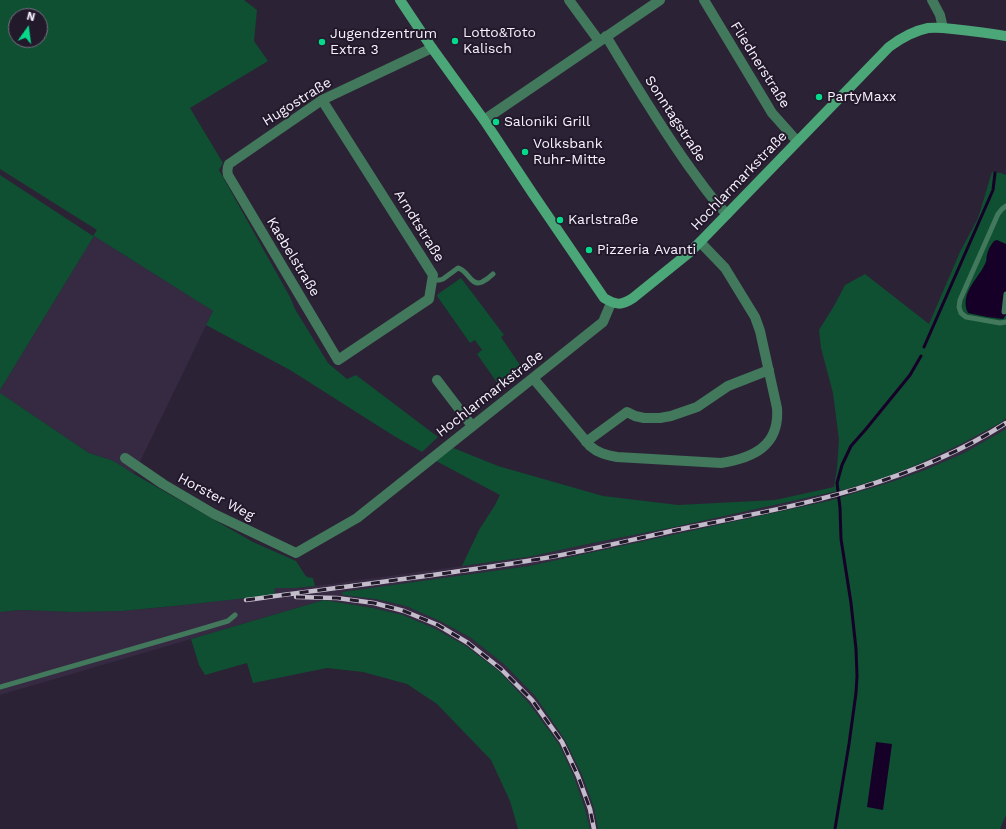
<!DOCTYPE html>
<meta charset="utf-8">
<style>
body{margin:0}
#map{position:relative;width:1006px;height:829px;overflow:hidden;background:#2c2235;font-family:"Work Sans",sans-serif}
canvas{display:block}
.north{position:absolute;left:8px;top:8px;width:40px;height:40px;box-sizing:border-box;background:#22192b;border:1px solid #787080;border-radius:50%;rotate:14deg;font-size:11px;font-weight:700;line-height:16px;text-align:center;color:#f8f2ff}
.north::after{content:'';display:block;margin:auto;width:14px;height:18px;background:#07d98b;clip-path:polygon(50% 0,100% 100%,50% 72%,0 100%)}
</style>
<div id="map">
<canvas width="1006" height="829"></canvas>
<div class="north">N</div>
</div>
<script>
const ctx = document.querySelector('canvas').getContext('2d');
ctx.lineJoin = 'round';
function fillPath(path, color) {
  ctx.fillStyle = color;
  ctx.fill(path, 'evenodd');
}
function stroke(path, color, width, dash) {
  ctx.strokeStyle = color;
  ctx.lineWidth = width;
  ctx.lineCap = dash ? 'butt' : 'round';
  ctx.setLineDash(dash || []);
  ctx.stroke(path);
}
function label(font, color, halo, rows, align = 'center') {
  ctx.font = font + ' "Work Sans",sans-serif';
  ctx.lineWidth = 4;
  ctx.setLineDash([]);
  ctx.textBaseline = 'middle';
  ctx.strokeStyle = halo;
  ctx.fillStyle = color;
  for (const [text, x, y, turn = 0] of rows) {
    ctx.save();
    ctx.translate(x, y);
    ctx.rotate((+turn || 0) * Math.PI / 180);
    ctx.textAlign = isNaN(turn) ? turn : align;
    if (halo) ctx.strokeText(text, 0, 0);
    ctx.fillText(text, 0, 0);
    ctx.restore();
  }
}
const built = new Path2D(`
 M94,236L213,311L134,474L117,463L111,460L89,453L0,393V390Z
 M1006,418V429L964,453L925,470L891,482L849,495L847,489L889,476L921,463L961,444L1002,422Z
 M826,494L828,501L529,566L342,592L406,606L442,622L471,638L505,665L535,696L565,740L582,775L594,808L598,829H590L585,809L559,744L528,702L499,671L466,646L436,629L403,615L373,608L324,600L0,695V612L20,610L73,612L122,611L184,605L274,595L275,588H296L324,585L528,557L593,543L670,528Z`);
const green = new Path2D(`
 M0,0H244L257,10L254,41L268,61L190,108L223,163L219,170L290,297L295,309L328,363L347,379L356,375L438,437L422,452L394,436L290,370L206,325L213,311L94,236L0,390V175L93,236L97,230L0,169ZM16,16H40V40H16Z
 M992,172L1001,173L1006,175V418L1002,422L961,444L921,463L889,476L847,489L670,528L593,543L528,557L462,566L479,530L495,505L500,495L436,461L451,447L498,466L603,496L678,505L775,500L834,487L837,468L839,440L833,393L821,348L819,330L834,306L845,285L865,274L929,324L960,252L978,218Z
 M461,278L504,335L501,337L522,368L498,384L477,354L482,350L475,340L470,343L437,296L438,294Z
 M0,393L89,453L111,460L117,463L134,474L253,542L296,561L305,575L307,577L313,578L315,586L296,588H275L274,595L184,605L122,611L73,612L20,610L0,612Z
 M1006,429V815L1000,829H598L594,808L582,775L565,740L535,696L505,665L471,638L442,622L406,606L375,599L343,595L342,592L529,566L828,501L891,482L925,470L964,453Z
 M324,600L373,608L403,615L436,629L466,646L499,671L528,702L559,744L574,777L585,809L590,829H518L510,801L491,760L437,704L407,684L363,672L327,668L253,683L247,663L205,675L199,665L191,639Z`);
const water = new Path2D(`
 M997,240L1006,244V315L1003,319L987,317L968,313C959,294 978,279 985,264C987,261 986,258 987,255C988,249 991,245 994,241Z
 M876,742L892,744L883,810L867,807Z`);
const stream = new Path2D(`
 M924,347L993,190L995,173
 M835,829L849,744L856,693L857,676L856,649L851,603L841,539L840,508L837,483L842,465L851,446L866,429L910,375L921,356`);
const lane = new Path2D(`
 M1006,206L1002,209L998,214L960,300L959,307L961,313L966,317L1000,323L1006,322
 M432,280H440L443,279L458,268C468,270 471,287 482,282C486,280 490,277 493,274
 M1004,312L1006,294
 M0,687L191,632L228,621L235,615`);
const street = new Path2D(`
 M569,0L599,41
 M704,0L772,113L797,141
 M932,0L940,15L943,28
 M606,36C633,81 660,126 690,168C702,184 713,201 727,214
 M322,100L433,275L429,299L338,360L228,175C227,171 227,168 229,164L322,100L432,48
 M484,120L660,0
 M533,378L590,446C598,453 606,455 617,457L721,463C753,458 780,446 777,408L760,331L755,317L725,268L700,242
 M437,380L472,426
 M586,442L627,412L635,416L644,418H660L671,416L697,407L728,386L769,370
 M125,458L163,484L214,514L296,553L357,518L533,378L603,322L611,303`);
const secondary = new Path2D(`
 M400,0L432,48L484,120L533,194L604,298C616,305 621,306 633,298L690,252L700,242L889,47C901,38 913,31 928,28C936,27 945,28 953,29C971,31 988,33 1006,36`);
const rail = new Path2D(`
 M296,597L337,598L374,603L404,611L438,625L468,643L501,669L532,700L562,742L578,776L590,809L594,829
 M246,600C340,587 434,576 527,561C581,553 633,539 686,528C796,506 909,485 1006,423`);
const markers = [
 [455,41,4,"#07d98b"],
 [322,42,4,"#07d98b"],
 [819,97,4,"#07d98b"],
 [496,122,4,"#07d98b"],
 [525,152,4,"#07d98b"],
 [560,220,4,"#07d98b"],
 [589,250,4,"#07d98b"]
];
const poiNames = [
 ["Lotto&Toto",463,33],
 ["Kalisch",463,49],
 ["Jugendzentrum",330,34],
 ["Extra 3",330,50],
 ["PartyMaxx",827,97],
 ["Saloniki Grill",504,122],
 ["Volksbank",533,144],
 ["Ruhr-Mitte",533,160],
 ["Karlstraße",568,220],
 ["Pizzeria Avanti",597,250]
];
const streetNames = [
 ["Fliednerstraße",760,65,58],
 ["Hugostraße",297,102,-32],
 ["Sonntagstraße",675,119,57],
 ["Hochlarmarkstraße",739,181,-46],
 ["Arndtstraße",419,226,58],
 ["Kaebelstraße",293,257,59],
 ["Hochlarmarkstraße",490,394,-38],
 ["Horster Weg",216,497,28]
];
fillPath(built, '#362942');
fillPath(green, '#0f4f32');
fillPath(water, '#160027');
stroke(stream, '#160027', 3);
stroke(lane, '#42785b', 5);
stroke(street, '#42785b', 10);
stroke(secondary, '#4ba777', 10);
stroke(rail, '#c3bcca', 4.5);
stroke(rail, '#22192b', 3, [9]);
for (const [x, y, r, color] of markers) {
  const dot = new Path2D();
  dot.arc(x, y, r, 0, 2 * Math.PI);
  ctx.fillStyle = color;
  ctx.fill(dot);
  stroke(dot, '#22192b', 1.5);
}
label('14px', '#f8f2ff', '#22192b', poiNames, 'left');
label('14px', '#f8f2ff', '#22192b', streetNames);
</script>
